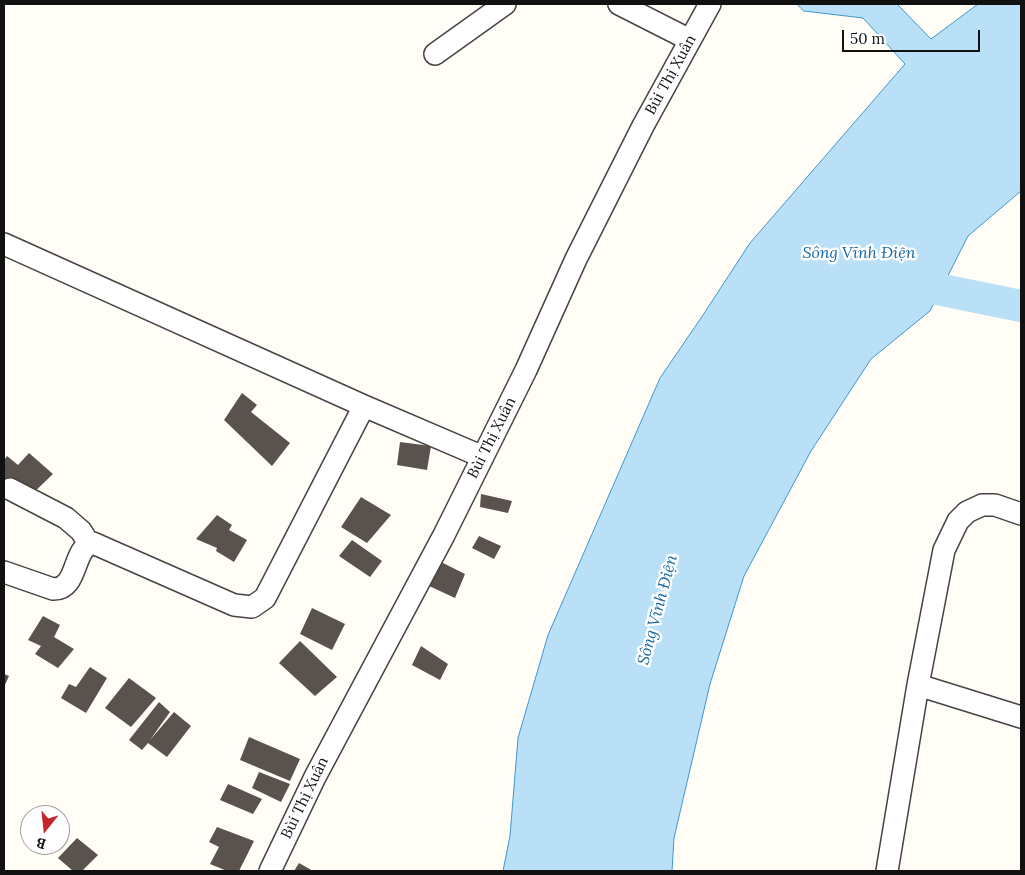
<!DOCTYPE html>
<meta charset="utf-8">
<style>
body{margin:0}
#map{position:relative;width:1025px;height:875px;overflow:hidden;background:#fffdf5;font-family:Lora,serif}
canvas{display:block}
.frame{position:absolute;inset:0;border:5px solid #111;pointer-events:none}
.north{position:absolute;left:20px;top:805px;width:50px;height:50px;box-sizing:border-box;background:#fff;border:1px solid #a0a0a0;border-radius:50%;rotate:196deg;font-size:14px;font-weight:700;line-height:20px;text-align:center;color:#111}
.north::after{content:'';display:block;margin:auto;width:18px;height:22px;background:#c4262e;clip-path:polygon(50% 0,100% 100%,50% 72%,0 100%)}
.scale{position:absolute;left:842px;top:30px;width:138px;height:22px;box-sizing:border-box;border:2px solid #111;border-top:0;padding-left:6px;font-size:15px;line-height:18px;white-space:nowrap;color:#111;-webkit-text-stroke:4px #fff;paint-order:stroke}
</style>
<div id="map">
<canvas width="1025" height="875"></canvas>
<div class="frame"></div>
<div class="north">B</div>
<div class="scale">50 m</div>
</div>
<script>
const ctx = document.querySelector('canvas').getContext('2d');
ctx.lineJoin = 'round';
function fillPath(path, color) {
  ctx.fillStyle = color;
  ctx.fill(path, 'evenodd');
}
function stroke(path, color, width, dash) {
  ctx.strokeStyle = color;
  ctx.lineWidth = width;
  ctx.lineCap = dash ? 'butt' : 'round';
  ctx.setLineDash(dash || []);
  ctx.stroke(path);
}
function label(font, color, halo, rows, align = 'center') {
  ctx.font = font + ' Lora,serif';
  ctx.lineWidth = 5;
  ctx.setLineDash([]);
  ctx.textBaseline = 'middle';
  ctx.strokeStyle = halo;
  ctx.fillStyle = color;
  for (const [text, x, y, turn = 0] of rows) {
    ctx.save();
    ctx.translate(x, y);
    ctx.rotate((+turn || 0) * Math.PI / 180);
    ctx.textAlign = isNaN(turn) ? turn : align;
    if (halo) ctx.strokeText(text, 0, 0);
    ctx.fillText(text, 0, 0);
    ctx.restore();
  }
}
const water = new Path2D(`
 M797,4H897L931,39L978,4H1021V191L968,236L930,311L871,359L811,451L744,576L710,684L674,838L672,871H503L510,836L518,738L548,635L660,378L703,315L750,243L905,64L863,18L804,11Z`);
const river = new Path2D(`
 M898,281L1021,306`);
const building = new Path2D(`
 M242,393L257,405L251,412L290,443L272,466L224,420Z
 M400,442L431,446L427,470L397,465Z
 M29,453L53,474L28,498L4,478V460L7,456L18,465Z
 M481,494L512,501L508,513L480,507Z
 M361,497L391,515L367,543L341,527Z
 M217,515L232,525L229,530L247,540L234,562L216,551L217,548L196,539Z
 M479,536L501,546L494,559L472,548Z
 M352,540L382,561L370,577L339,556Z
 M439,561L465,574L455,598L427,585Z
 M312,608L345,624L332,650L300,634Z
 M43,616L60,625L54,637L74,649L58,668L35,654L41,646L28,640Z
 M300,641L337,677L315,696L279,663Z
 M421,646L448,664L440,680L412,665Z
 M90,667L107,678L86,713L61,698L69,684L76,687Z
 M4,674L9,676L4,687Z
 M129,678L156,698L131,727L105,708Z
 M159,702L170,712L150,740L174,712L191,726L167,757L148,743L142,750L129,740Z
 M249,737L300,759L290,781L240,760Z
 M259,772L290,784L281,802L252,788Z
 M228,784L262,799L253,814L220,800Z
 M217,827L254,841L239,871H227L210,864L219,847L209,842Z
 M77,838L98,855L82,871H73L58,858Z
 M299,863L313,871H294Z`);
const minor = new Path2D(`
 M619,4L690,40
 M435,54L505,4
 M4,244L364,406L483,457
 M10,489L66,518L81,531L89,544
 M4,572L53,589C79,590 72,547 93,543L234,605L252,607L265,598L364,406
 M918,685L1021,717
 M270,871L315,777L444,535L526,370L576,259L643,126L710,4
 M887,871L918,685L944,550L958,521L967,512L982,505H995L1021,514`);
const streetNames = [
 ["Bùi Thị Xuân",671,75,-61],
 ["Bùi Thị Xuân",492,438,-63],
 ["Bùi Thị Xuân",305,798,-64]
];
const waterNames = [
 ["Sông Vĩnh Điện",859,253],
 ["Sông Vĩnh Điện",658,610,-75]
];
fillPath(water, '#b9e0f7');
stroke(water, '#3f96cf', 1);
stroke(river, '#b9e0f7', 32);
fillPath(building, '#5a524d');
stroke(minor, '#444', 24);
stroke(minor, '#fff', 21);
label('15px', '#111', '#fff', streetNames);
label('italic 16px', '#1768a6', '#fff', waterNames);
</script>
